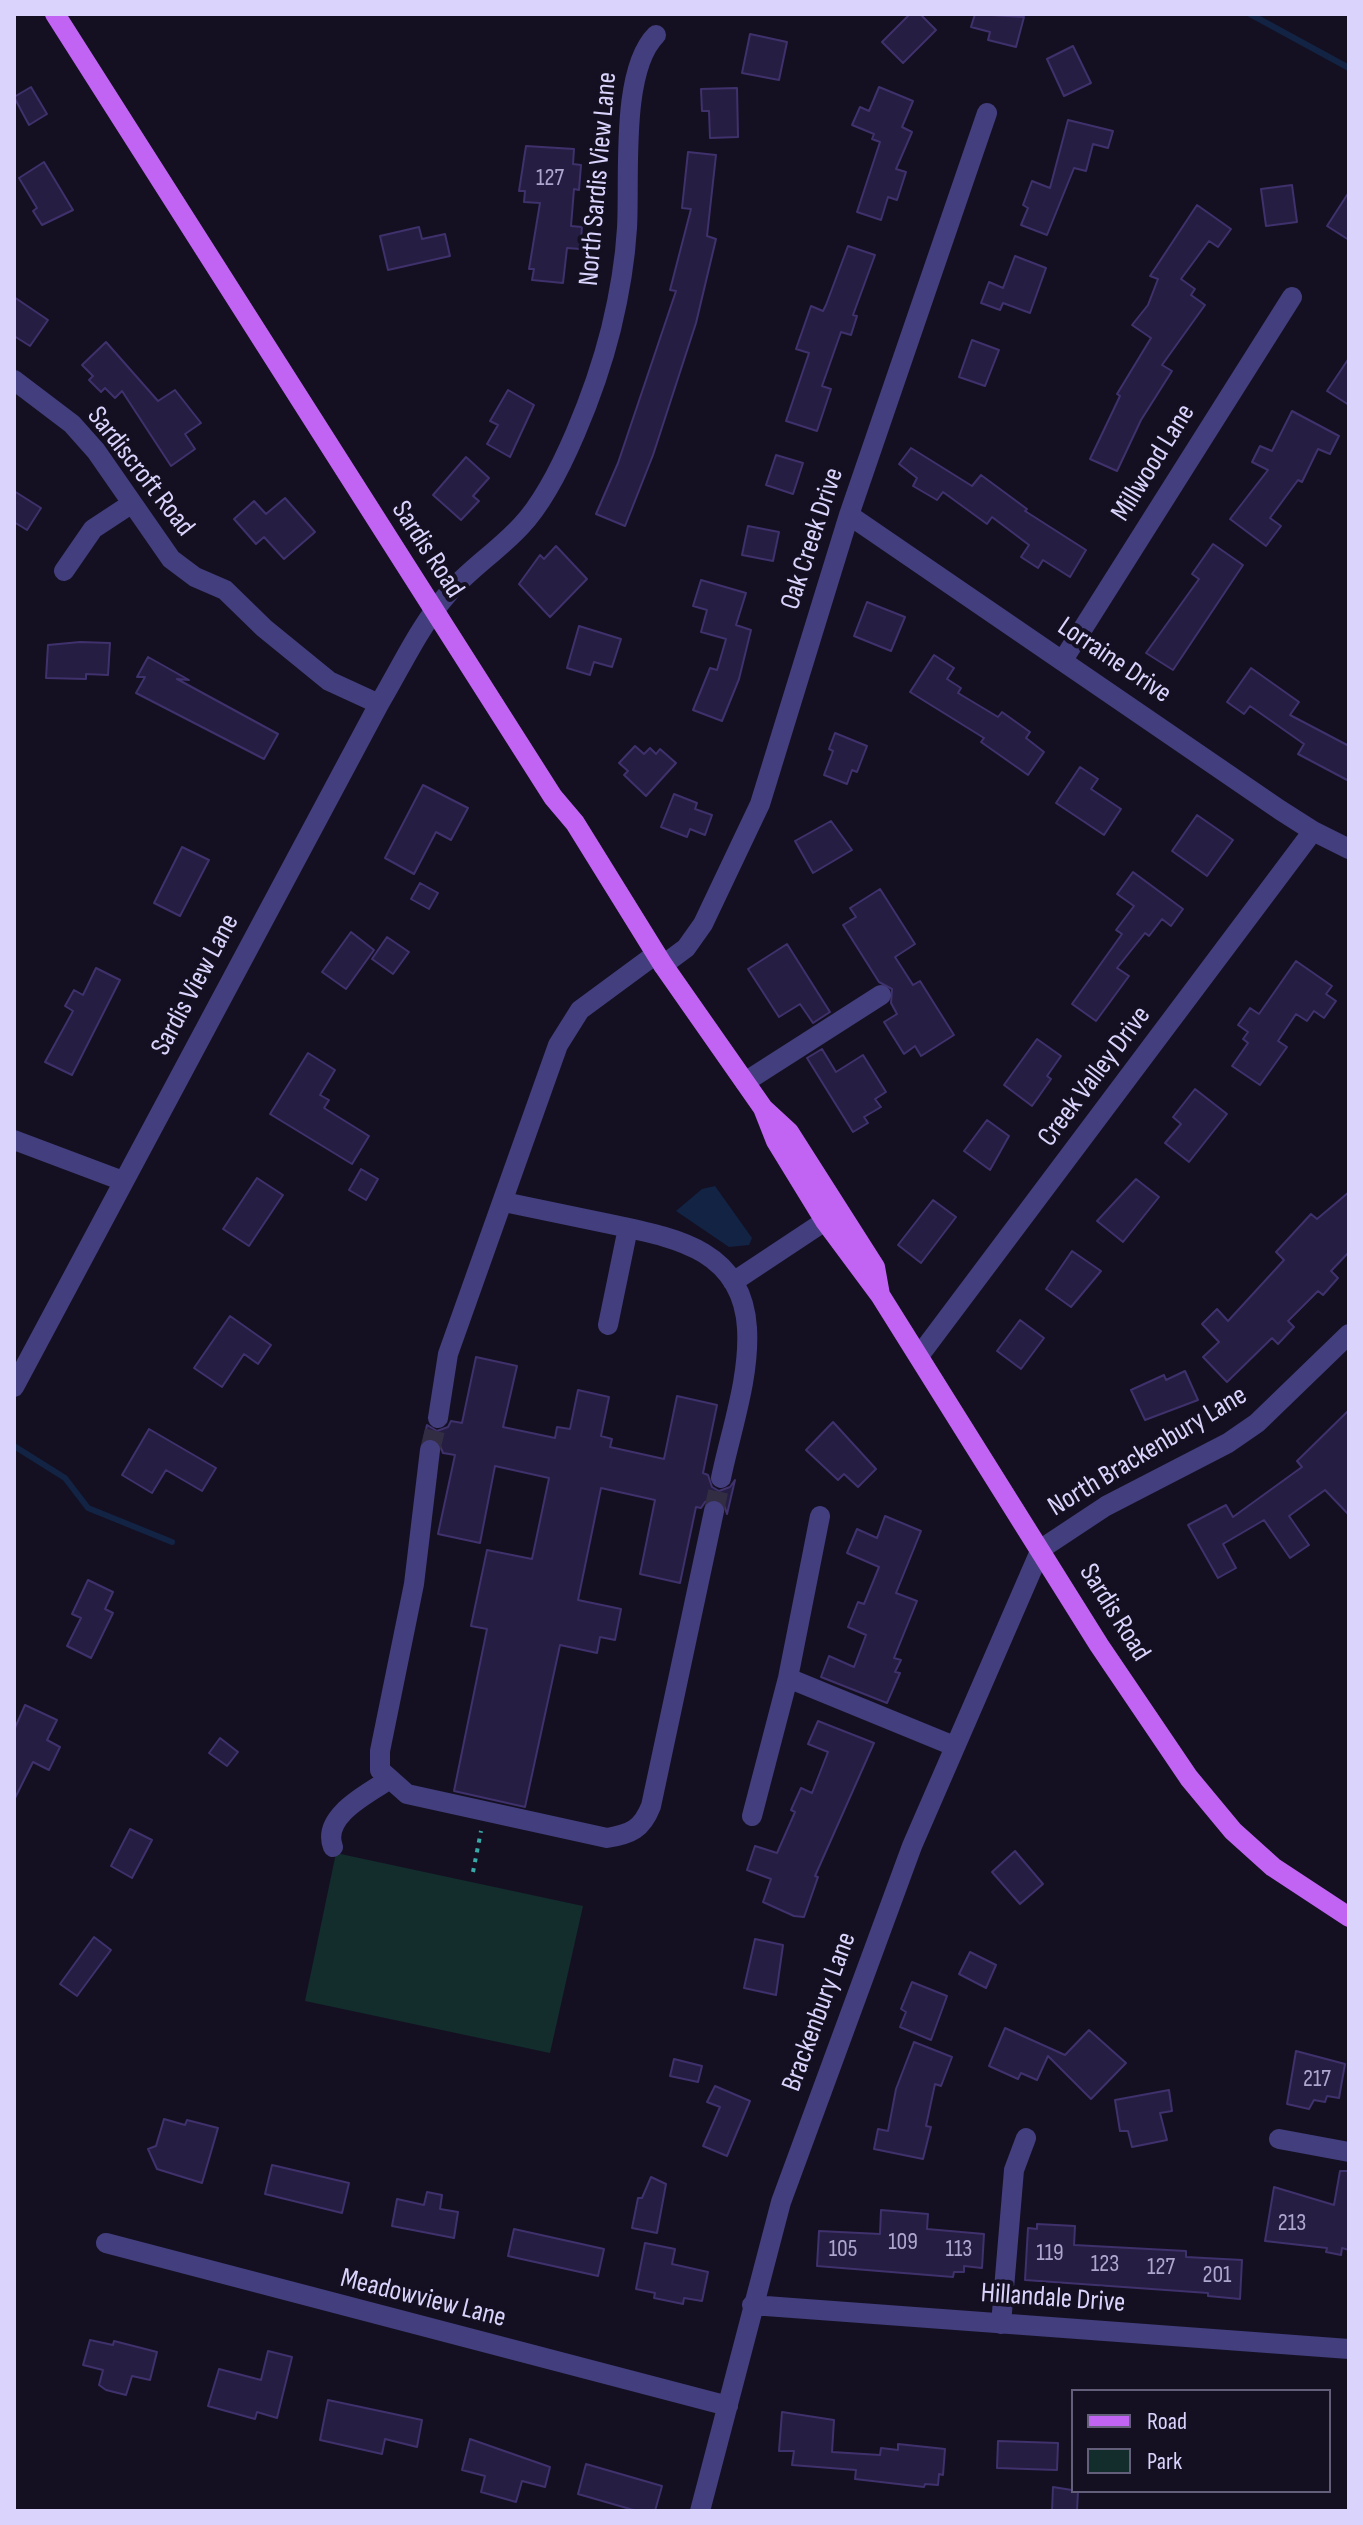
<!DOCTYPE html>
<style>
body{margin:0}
#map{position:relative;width:1363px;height:2525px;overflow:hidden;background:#141022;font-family:"Sofia Sans Condensed",sans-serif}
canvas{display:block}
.frame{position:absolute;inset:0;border:16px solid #dad4fc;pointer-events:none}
.legend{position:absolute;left:1071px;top:2389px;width:260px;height:104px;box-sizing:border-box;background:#141022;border:2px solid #635e79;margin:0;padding:10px 14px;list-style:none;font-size:24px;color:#dad4fc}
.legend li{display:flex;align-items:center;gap:16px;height:40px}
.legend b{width:40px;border:2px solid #635e79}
</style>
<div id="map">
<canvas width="1363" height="2525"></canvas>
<div class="frame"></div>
<ul class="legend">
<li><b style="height:10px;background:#c264f3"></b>Road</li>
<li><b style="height:22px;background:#132c2c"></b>Park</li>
</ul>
</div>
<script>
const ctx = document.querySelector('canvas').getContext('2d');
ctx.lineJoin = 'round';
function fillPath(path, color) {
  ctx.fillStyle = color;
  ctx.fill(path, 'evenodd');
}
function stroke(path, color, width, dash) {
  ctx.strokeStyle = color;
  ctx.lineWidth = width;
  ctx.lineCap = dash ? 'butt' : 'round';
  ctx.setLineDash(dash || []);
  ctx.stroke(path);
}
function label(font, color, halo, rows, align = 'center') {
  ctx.font = font + ' "Sofia Sans Condensed",sans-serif';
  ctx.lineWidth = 8;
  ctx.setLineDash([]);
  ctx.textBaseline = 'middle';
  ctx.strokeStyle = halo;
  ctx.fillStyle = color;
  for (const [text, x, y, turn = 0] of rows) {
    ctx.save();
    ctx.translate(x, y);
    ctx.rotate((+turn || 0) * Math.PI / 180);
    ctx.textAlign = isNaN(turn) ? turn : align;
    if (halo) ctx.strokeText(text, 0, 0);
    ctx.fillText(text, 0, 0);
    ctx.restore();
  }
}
const green = new Path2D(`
 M336,1853L583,1906L550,2053L305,2001Z`);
const water = new Path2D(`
 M715,1186L752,1238L749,1245L729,1247L676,1211L702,1189Z`);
const stream = new Path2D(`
 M1250,14L1349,68
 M14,1446L65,1478L88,1508L172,1542`);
const building = new Path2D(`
 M910,14H920L936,30L903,63L882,42Z
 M975,14L1024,17L1016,47L988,40L990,32L971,27Z
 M750,34L787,42L779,80L742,73Z
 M1073,46L1091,83L1064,96L1047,59Z
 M31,87L47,114L29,125L14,97Z
 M879,87L913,101L902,127L912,132L896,169L906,172L897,200L888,197L881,220L857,212L880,142L872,139L874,134L852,125L860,107L869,111Z
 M737,88L738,137L710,138L709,111H702L701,89Z
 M1068,120L1113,131L1108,148L1093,144L1086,171L1074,168L1047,235L1021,225L1028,208L1023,205L1032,181L1050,188Z
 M526,146L574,149L573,164L581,165L579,190L574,189L571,226L582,227L580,249L567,248L563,283L532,280L534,269H529L540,203L524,202L525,191H519Z
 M688,152L716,155L707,236L716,239L696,323L653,455L625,526L596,514L618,463L676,291L670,290L691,209L682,208Z
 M44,162L73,210L42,225L33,211L37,208L19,178Z
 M1292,185L1297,222L1266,226L1261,189Z
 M1349,192V240L1327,226Z
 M1197,205L1231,229L1218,247L1209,241L1181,279L1195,289L1191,295L1205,305L1162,365L1172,371L1141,420L1117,471L1090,459L1120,396L1117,394L1151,338L1132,325L1148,305L1158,279L1150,276Z
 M419,227L422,239L445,234L450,256L388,270L380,236Z
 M848,246L875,255L853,315L857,316L851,335L841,332L822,386L831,389L817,431L786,421L809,353L796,349L811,306L823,311L826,305Z
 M1015,256L1046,268L1030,313L1003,303L1000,310L981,303L989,282L1003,288Z
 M14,297L48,320L30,346L14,336Z
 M972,340L999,350L985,386L959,377Z
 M106,342L158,401L175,390L201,423L185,434L195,449L171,466L122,391L115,398L105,388L101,392L89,380L93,376L82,365Z
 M1349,358V405L1327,391Z
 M508,390L534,405L510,457L487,444L498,425L490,421Z
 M1292,411L1339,436L1330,454L1318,449L1302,482L1298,480L1270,518L1281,526L1266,546L1230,519L1268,470L1252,462L1260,446L1272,451Z
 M911,448L972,486L981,475L1027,509L1025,511L1086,550L1070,577L1043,560L1038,568L1021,557L1029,545L992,517L987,524L943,492L937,500L913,486L917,478L899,464Z
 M776,455L803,463L793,494L766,485Z
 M466,457L489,478L473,496L479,501L461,520L433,495Z
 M14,491L41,508L27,530L14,522Z
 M285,498L315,532L284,559L264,537L256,544L234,519L254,501L266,514Z
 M748,526L779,532L773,561L742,555Z
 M1213,544L1243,565L1173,670L1146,653L1199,579L1192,574Z
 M556,546L587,579L550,617L519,584L540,555L544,559Z
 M701,580L746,593L736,625L751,630L739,679L722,721L693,710L710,668L717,670L726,639L701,632L707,610L693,606Z
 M867,602L905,617L891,651L854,636Z
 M579,626L621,639L612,667L594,662L590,675L567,668Z
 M80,642L110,643L108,675L86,674V679L46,678L48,645Z
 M934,655L954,668L947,679L961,688L958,693L998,717L1002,712L1030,732L1026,738L1044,752L1028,775L981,742L984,738L910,692Z
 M148,657L189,680L177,679L278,734L264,759L136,693L145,677H137Z
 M1251,668L1299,702L1290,715L1349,746V781L1298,754L1304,744L1250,706L1244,714L1227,702Z
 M835,733L867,746L857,772L852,770L847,784L824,775L833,751L829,749Z
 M635,746L644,754L650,748L656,754L660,749L676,763L646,796L624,775L628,771L619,763Z
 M1080,767L1098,779L1091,789L1121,809L1104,835L1056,803Z
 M423,785L468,808L451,840L436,832L414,874L385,858Z
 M674,794L697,803L695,809L712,815L705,835L690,829L687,837L661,827Z
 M1197,815L1233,840L1207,876L1172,851Z
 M831,821L852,850L813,873L795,841Z
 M182,847L209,860L180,916L154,903Z
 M1133,872L1183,909L1171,926L1162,919L1149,936L1145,933L1117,968L1129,976L1096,1021L1072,1004L1122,934L1116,930L1134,906L1117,894Z
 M420,883L438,893L429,909L411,899Z
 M880,889L915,944L895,957L913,985L920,981L954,1035L921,1056L915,1046L904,1054L884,1022L897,1014L891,1003L892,989L879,982L843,925L856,917L850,908Z
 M351,932L374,950L346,989L322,972Z
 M387,937L409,952L393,974L372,959Z
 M787,944L830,1012L813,1023L800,1004L779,1017L748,969Z
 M1296,961L1332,986L1326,994L1336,1001L1324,1018L1314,1011L1307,1021L1296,1014L1278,1041L1287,1047L1260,1085L1232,1066L1248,1043L1243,1039L1248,1032L1238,1025L1250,1008L1259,1014Z
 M96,968L120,980L72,1075L45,1062L73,1011L65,1006L74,990L83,995Z
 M1037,1039L1061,1056L1047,1076L1051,1079L1032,1106L1004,1085Z
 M822,1049L836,1072L863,1055L886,1092L875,1099L881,1107L864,1117L868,1123L853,1132L807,1058Z
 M308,1053L335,1070L320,1095L329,1100L324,1108L369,1136L352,1164L270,1114Z
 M1195,1089L1227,1114L1189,1162L1165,1143L1181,1124L1173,1117Z
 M987,1120L1009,1136L990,1170L964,1151Z
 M361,1169L378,1179L366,1200L349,1190Z
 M257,1178L283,1195L249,1246L223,1229Z
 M1136,1179L1159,1197L1123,1242L1097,1221Z
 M1349,1192V1252L1331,1271L1338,1278L1323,1295L1318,1291L1288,1321L1294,1327L1278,1344L1272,1338L1227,1382L1203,1357L1219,1342L1202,1324L1217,1309L1228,1321L1284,1260L1276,1252L1311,1214L1317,1219Z
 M933,1200L956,1217L921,1263L898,1245Z
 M1072,1251L1101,1271L1071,1307L1046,1289Z
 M230,1316L271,1345L258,1364L244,1354L222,1387L194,1368Z
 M1020,1320L1044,1338L1021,1369L997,1351Z
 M476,1357L517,1366L503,1427L555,1438L557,1427L570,1429L578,1390L609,1397L601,1436L612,1439L610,1447L664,1459L677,1396L717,1405L703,1473L708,1475L712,1487L719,1491L730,1487L735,1480L727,1514L723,1502L716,1498L705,1502L701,1508L696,1507L680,1583L640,1574L655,1500L601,1488L578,1600L621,1609L615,1640L600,1637L597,1653L560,1645L525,1807L454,1791L487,1629L471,1626L487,1550L532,1559L549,1478L495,1466L480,1543L438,1534L455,1455L443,1453L437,1439L424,1438L427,1425L437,1431L448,1427L451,1421L462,1423Z
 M1185,1371L1198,1400L1145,1420L1131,1390L1164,1375L1166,1380Z
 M1349,1410V1515L1325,1490L1289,1516L1309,1545L1290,1558L1264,1520L1223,1544L1236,1568L1218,1578L1188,1525L1226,1505L1233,1517L1302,1467L1297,1461Z
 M833,1422L876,1469L858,1487L844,1474L838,1480L806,1450Z
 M149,1429L216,1468L202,1491L166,1470L152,1493L122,1475Z
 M885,1516L921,1531L896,1593L917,1601L894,1658L901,1660L895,1672L900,1673L887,1703L821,1677L829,1656L854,1667L866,1635L848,1627L858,1602L864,1604L879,1567L847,1553L857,1529L877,1538Z
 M88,1580L113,1592L105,1609L113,1613L91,1658L67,1646L81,1618L72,1614Z
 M25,1705L57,1720L47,1740L60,1747L49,1770L33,1762L14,1800V1730Z
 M818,1721L874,1743L815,1876L818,1877L804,1917L794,1916L763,1902L771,1879L747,1870L755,1846L777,1853L795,1812L791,1810L801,1788L812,1793L828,1752L808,1744Z
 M220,1738L238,1752L227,1766L209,1753Z
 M130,1829L152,1840L132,1878L111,1866Z
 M1015,1851L1043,1884L1020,1904L992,1872Z
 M94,1937L111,1950L77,1996L60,1984Z
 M755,1939L783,1945L776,1995L744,1988Z
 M970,1952L996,1965L986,1988L959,1974Z
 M912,1982L947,1996L931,2040L900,2027L906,2012L901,2009Z
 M1005,2028L1065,2055L1089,2030L1126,2063L1091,2099L1048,2056L1037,2080L1021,2073L1018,2079L989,2066Z
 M914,2042L952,2057L941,2086L935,2084L926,2126L931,2127L923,2159L874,2149L878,2129L888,2131L896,2089Z
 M1296,2051L1345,2064L1339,2098L1327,2096L1325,2102L1314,2100L1309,2109L1287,2104Z
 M674,2059L702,2066L698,2082L670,2076Z
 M715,2086L750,2101L727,2156L703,2146L720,2107L707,2102Z
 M1169,2090L1172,2111L1160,2113L1167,2140L1132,2147L1128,2131H1120L1115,2100Z
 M164,2119L185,2125L187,2120L218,2128L202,2183L157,2169L148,2149L156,2146Z
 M272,2165L349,2183L342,2213L265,2194Z
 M1340,2171H1349V2250L1342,2248L1341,2255L1326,2252L1327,2248L1265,2241L1274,2187L1334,2205Z
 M651,2177L666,2184L657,2233L632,2228L638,2198H642Z
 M427,2192L442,2195L440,2209L458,2212L454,2238L392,2226L397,2199L424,2205Z
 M881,2210L928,2214L927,2229L984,2234L982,2268L964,2266V2272H954L953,2277L817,2266L819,2231L880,2234Z
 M1037,2224L1075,2226L1074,2245L1186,2251V2257L1242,2260L1240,2299L1208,2296V2293L1025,2280L1028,2228L1037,2229Z
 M514,2229L604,2249L598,2276L508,2256Z
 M645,2243L675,2249L672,2264L708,2272L702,2301L684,2298L683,2304L654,2298L655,2293L636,2289Z
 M90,2340L113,2345L114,2341L157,2352L150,2380L132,2376L126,2395L106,2390L99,2385L103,2370L83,2365Z
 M268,2351L292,2357L277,2418L257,2412L255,2419L208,2406L219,2369L261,2380Z
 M328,2400L422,2420L417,2447L385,2439L382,2454L320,2440Z
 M782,2412L834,2420L832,2452L880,2455L881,2448L898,2450V2444L945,2449L943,2475L939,2474L938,2485L925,2484L924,2487L855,2479L856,2470L792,2465L794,2451H779Z
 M470,2439L550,2467L545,2487L522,2481L516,2502L481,2492L485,2476L462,2470Z
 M998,2441L1058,2443L1057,2470L997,2468Z
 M586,2464L662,2486L655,2511H637L578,2494Z
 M1053,2487L1078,2491L1077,2511H1052Z`);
const minorTunnel = new Path2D(`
 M430,1450L438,1418
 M714,1511L721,1478`);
const path = new Path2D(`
 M473,1872L481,1831`);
const minor = new Path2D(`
 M14,380L72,424L96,451L171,559L195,577L225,590L264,628L329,681L379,704
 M849,515L1280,810L1313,831L1349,849
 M64,571L93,529L131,504
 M1063,660L1292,297
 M663,965L686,948L703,924L760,804L849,515L987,113
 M745,1082L881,995
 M14,1140L123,1181
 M504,1202C537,1209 571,1216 605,1223C669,1237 742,1246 747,1328C750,1377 731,1430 721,1478
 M733,1282L825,1221
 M608,1325L628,1228
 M919,1356L1313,831
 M14,1387L379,704C400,669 419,627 446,596C468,570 498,551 521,526C560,485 597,385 611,329C619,296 625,262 627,228C630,177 620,71 656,35
 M438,1418L448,1354L558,1045L580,1010L656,954
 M430,1450L414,1584L380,1751V1770L407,1794L607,1838C631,1834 642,1829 651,1806L714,1511
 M788,1678L954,1746
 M752,1816L788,1678L820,1516
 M333,1847C321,1816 369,1793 390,1779
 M1279,2139L1349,2152
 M106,2243L728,2406
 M752,2305L1349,2349
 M1001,2324L1014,2170L1026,2138
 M700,2511L781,2202L912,1846L1041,1549L1106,1506L1228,1443L1257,1423L1349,1334`);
const major = new Path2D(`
 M55,14L553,797L575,823L663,965L763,1108L776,1141L825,1221L880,1295L875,1267L789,1132L763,1108
 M880,1295L1099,1645L1189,1778L1233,1831L1273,1867L1349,1917`);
const numberNames = [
 ["127",550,179],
 ["217",1317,2080],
 ["213",1292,2224],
 ["109",903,2243],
 ["105",843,2250],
 ["113",959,2250],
 ["119",1050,2254],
 ["123",1105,2265],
 ["127",1161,2268],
 ["201",1217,2276]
];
const streetNames = [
 ["North Sardis View Lane",599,179,-85],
 ["Millwood Lane",1154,463,-58],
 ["Sardiscroft Road",140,472,52],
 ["Oak Creek Drive",813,539,-72],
 ["Sardis Road",427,550,57],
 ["Lorraine Drive",1114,661,34],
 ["Sardis View Lane",196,985,-62],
 ["Creek Valley Drive",1095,1077,-53],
 ["North Brackenbury Lane",1148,1452,-31],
 ["Sardis Road",1114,1613,58],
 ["Brackenbury Lane",820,2012,-70],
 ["Meadowview Lane",423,2299,14],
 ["Hillandale Drive",1053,2299,4]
];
fillPath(green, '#132c2c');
fillPath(water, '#122344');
stroke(stream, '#122344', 6);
fillPath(building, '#261d42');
stroke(building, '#3f316c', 2);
stroke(minorTunnel, '#322d43', 20, [20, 10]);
stroke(path, '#38aba9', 4, [4, 6]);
stroke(minor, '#433e7d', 20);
stroke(major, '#c264f3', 20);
label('24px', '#ada6ce', null, numberNames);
label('28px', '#dad4fc', '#141022', streetNames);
</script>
